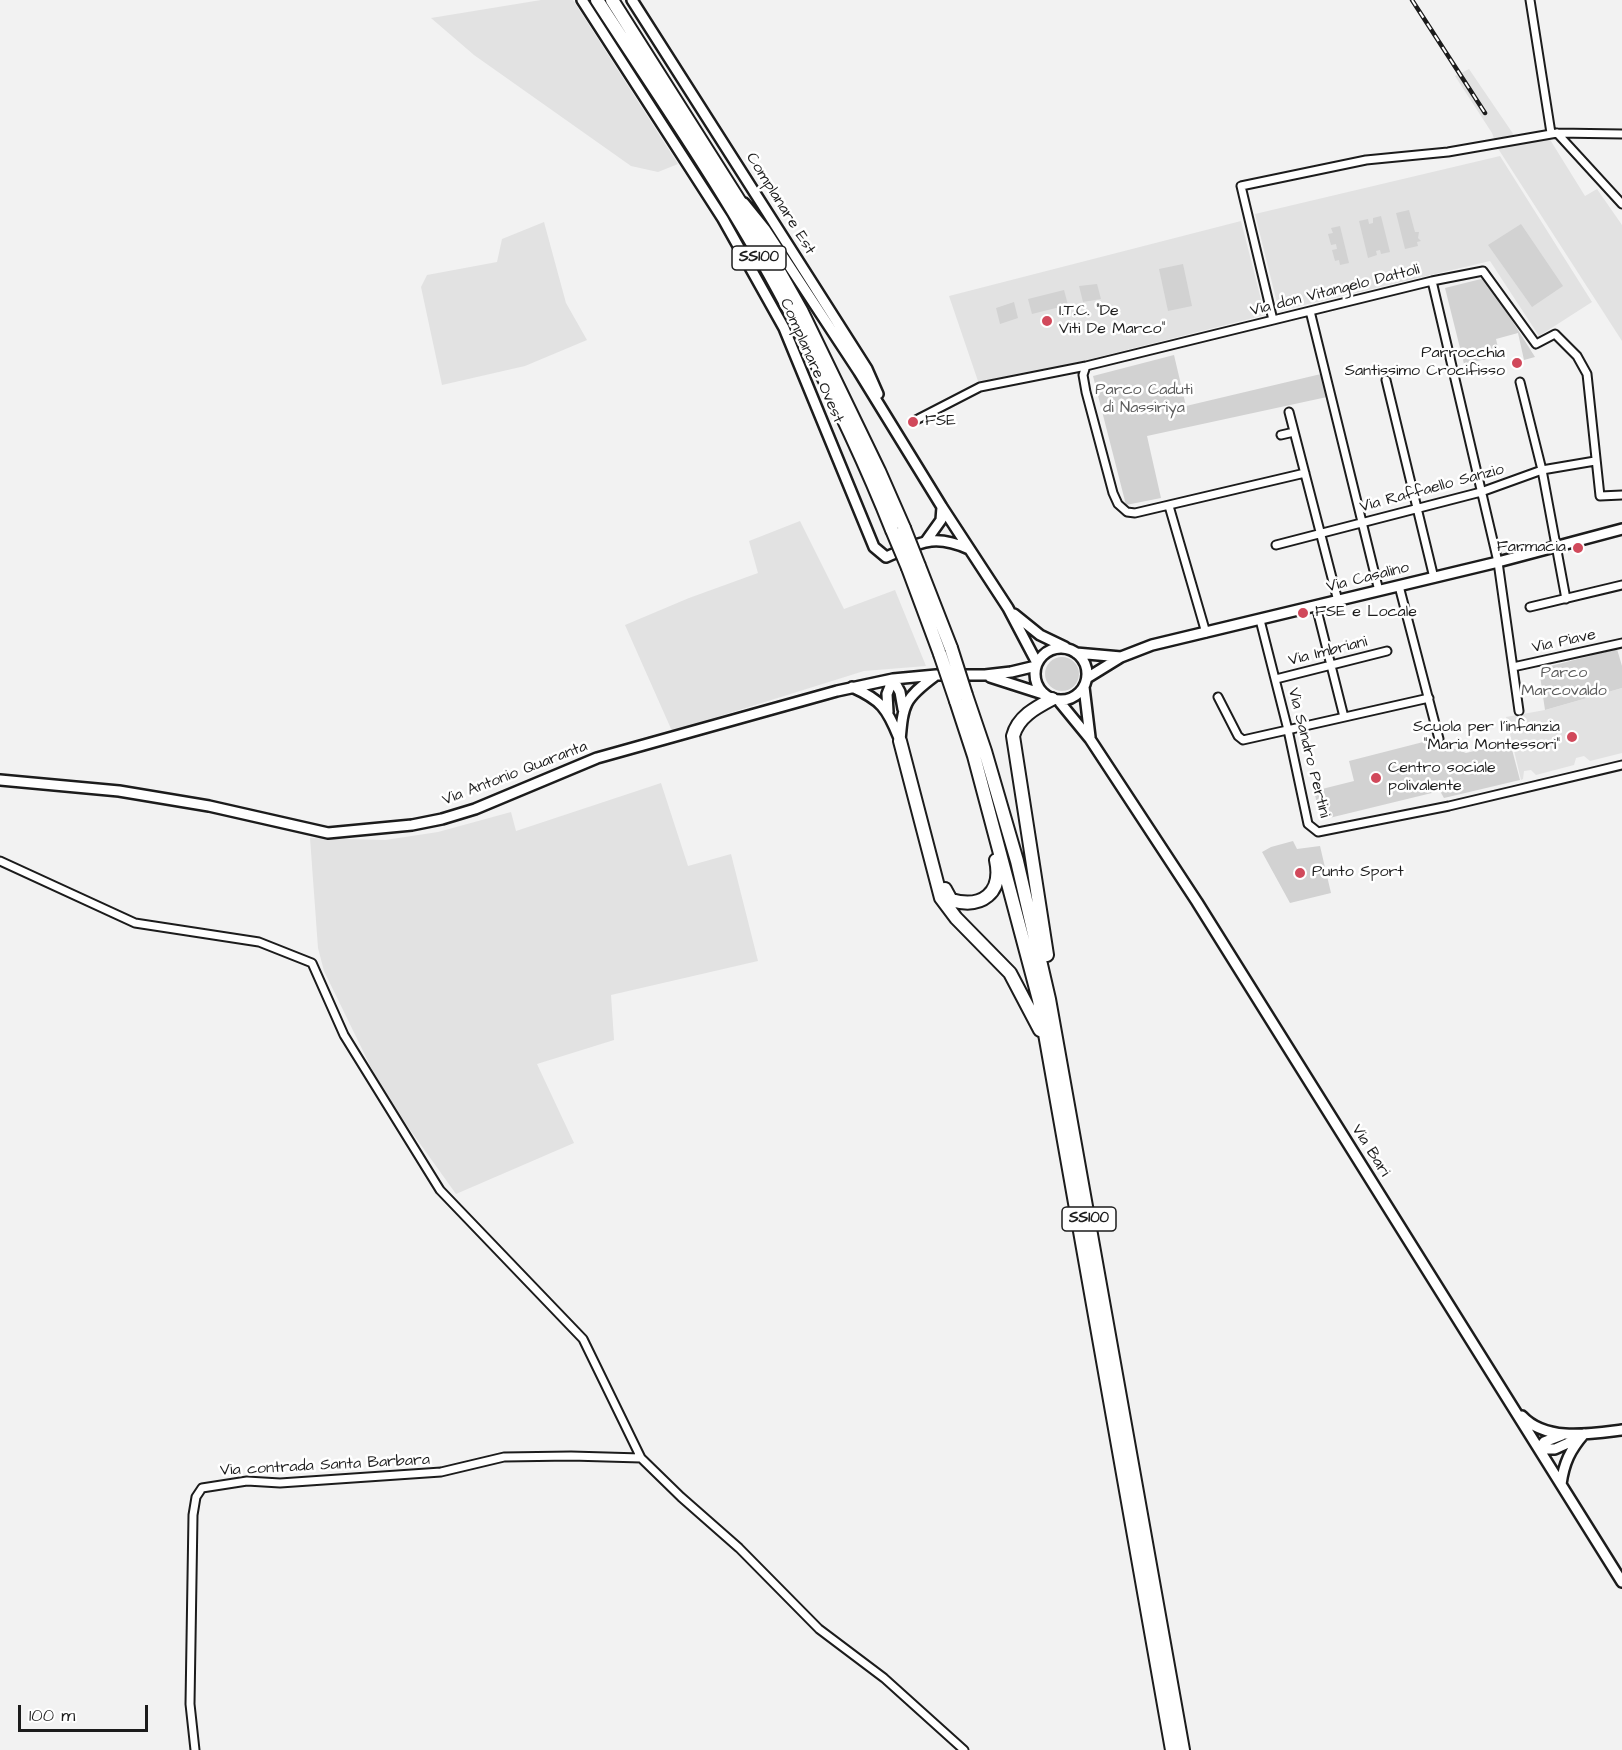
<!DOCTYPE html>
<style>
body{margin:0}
#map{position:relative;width:1622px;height:1750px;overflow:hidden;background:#f2f2f2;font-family:"Architects Daughter",sans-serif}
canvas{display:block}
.scale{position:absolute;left:18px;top:1705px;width:130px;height:27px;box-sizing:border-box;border:3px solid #1c1c1c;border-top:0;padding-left:8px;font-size:18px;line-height:21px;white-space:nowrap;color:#1c1c1c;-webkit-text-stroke:4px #fff;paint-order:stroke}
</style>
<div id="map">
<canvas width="1622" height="1750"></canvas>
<div class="scale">100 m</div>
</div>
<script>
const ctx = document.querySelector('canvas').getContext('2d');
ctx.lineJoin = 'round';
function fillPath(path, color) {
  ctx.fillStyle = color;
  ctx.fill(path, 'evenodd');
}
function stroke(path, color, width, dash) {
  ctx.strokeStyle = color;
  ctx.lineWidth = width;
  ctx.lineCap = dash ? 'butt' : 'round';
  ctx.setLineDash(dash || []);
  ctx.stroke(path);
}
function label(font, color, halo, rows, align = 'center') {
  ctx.font = font + ' "Architects Daughter",sans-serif';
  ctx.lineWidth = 5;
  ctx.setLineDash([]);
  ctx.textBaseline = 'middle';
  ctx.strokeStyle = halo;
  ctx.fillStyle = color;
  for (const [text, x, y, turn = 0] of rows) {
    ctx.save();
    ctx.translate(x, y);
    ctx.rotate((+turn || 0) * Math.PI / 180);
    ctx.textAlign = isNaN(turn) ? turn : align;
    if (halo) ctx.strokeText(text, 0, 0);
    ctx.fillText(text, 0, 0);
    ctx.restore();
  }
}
const built = new Path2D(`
 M541,0H573L678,164L658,172L631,166L474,55L431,18Z
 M1469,69L1518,141L1549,138L1585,196L1597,189L1622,225V341L1497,147L1492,133L1455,76Z
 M1500,156L1592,302L1539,336L1490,261L1279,311L1255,214Z
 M1241,221L1265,315L980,387L949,296Z
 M544,222L566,303L587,340L525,366L442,385L421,287L427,275L497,262L502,239Z
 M800,521L844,609L895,590L926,666L864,671L672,731L625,625L689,598L758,573L749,541Z
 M1622,688V753L1590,761L1584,756L1576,758L1574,765L1536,775L1531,770L1524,771L1523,779L1521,780L1506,717L1545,710Z
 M661,783L688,866L731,854L758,961L611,995L614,1040L537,1064L574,1143L456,1194L383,1092L324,971L318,948L310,838L385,840L438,832L511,812L516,831Z`);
const green = new Path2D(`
 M1409,210L1415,232H1419L1418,238L1421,241L1417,242L1418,246L1405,249L1396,213Z
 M1381,216L1390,252L1381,254L1380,250L1376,251L1377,255L1368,258L1359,221L1368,219L1369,224L1373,223V218Z
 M1521,224L1563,286L1532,307L1488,245Z
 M1340,226L1349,263L1340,265L1339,260L1335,261L1332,250L1337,249L1336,244L1331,245L1328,234L1333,233L1331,228Z
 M1183,264L1192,306L1168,311L1159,269Z
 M1485,278L1535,357L1524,360L1518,333L1496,339L1500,356L1464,364L1445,288Z
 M1097,284L1101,299L1083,302L1079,286Z
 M1064,290L1068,305L1032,314L1028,299Z
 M1014,302L1018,318L1000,324L996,308Z
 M1174,355L1186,406L1321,374L1327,397L1147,436L1161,498L1126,505L1093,376Z
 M1617,649L1622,666V688L1545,710L1539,669Z
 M1045 674a17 17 0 1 1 34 0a17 17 0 1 1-34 0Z
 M1431,740L1466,753L1510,742L1520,780L1444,798L1440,791L1321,820L1314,791L1354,781L1349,761Z
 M1293,841L1297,849L1320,846L1331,893L1290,903L1262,852L1271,847Z`);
const street = new Path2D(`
 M1530,0L1551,133
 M1557,133L1622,204
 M1432,281L1498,562L1519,711
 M1310,311L1379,591
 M1273,320L1241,186L1366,160L1448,152L1557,133L1622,134
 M1086,366L1083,375L1086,392L1113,493L1118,504L1127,512L1135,513L1305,473
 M1386,380L1434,578
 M1520,382L1542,470L1566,599
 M1289,412L1338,601
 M916,420L980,387L1086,366L1432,281L1483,271L1536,344L1555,334L1577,356L1587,374L1600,496L1622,495
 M1281,435L1294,432
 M1169,506L1206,633
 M1276,545L1481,492L1542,470L1595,461
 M1399,586L1439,739
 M1316,606L1344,717
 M1530,607L1622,585
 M1260,620L1288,730L1308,824L1318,832L1449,806L1622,765
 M1513,667L1622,643
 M1276,679L1387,651
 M1218,697L1238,736L1243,740L1429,698
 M0,861L135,923L259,942L312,963L344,1035L440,1190L583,1339L641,1458L681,1497L739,1548L819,1629L884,1678L964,1750
 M195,1750L190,1704L193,1515L196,1497L202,1488L247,1481L280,1483L441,1472L504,1457L571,1456L641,1458`);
const secondary = new Path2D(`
 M582,0L723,219L784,328L874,547L886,557C920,543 933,533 969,549
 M632,0L867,369L878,394
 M744,203L765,229L859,372L942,507L1008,608L1037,663
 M926,541L941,520L942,507
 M1014,614L1040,635L1065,647
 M1035 674a26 26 0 1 1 52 0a26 26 0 1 1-52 0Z
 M1076,653L1121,657
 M990,677L1043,694
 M1087,678L1121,657L1152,645L1498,562L1622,529
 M893,679L900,692L903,709
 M852,687C881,700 887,708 899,738
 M1084,687L1090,737
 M1058,700L1090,739L1197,902L1622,1582
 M888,712L887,694L893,679
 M900,741C903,704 904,699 935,676
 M0,780L119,791L209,806L328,833L412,825L442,819L475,809L597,758L837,691L893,679L936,675H985L1011,672L1036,666
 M1522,1416C1546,1442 1590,1434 1622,1430
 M1539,1449H1555L1577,1439
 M1539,1449L1544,1442L1562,1435
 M1561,1484C1564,1463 1570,1450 1584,1434`);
const highway = new Path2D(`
 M597,0C665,105 738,209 795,321C830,389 864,459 892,530
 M612,0L740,202L802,312L879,471L904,528
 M919,566L951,648
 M908,568L940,654
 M966,695L985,751L1017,861L1049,999L1183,1750
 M956,701L974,756L1039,1000L1172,1750
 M900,741L941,898L956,918L1010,973L1040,1030
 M945,889L951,900C982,909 1003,893 996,860
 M1047,955L1013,736C1018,717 1035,708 1052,699`);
const rail = new Path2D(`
 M1412,0L1485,113`);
const highwayBridge = new Path2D(`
 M904,528L919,566
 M892,530L908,568
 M951,648L966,695
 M940,654L956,701`);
const markers = [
 [1047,321,6,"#d1495b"],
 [1517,363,6,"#d1495b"],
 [913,422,6,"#d1495b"],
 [1578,548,6,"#d1495b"],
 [1303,613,6,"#d1495b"],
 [1572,737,6,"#d1495b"],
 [1376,778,6,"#d1495b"],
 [1300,873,6,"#d1495b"]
];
const shields = [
 [759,258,54],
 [1089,1219,54]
];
const shieldNames = [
 ["SS100",759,258],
 ["SS100",1089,1219]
];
const streetNames = [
 ["Complanare Est",780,204,58],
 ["Via don Vitangelo Dattoli",1335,291,-14],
 ["Complanare Ovest",811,361,66],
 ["Via Raffaello Sanzio",1432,489,-15],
 ["Via Casalino",1368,578,-14],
 ["Via Piave",1564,642,-12],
 ["Via Imbriani",1328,652,-14],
 ["Via Sandro Pertini",1308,753,76],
 ["Via Antonio Quaranta",515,774,-21],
 ["Via Bari",1370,1151,58],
 ["Via contrada Santa Barbara",325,1466,-3]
];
const poiNames = [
 ["I.T.C. \"De",1059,312],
 ["Viti De Marco\"",1059,330],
 ["Parrocchia",1505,354,"right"],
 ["Santissimo Crocifisso",1505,372,"right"],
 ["FSE",925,422],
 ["Farmacia",1566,548,"right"],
 ["FSE e Locale",1315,613],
 ["Scuola per l'infanzia",1560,728,"right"],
 ["\"Maria Montessori\"",1560,746,"right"],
 ["Centro sociale",1388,769],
 ["polivalente",1388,787],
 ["Punto Sport",1312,873]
];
const parkNames = [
 ["Parco Caduti",1144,391],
 ["di Nassiriya",1144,409],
 ["Parco",1564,674],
 ["Marcovaldo",1564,692]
];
fillPath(built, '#e2e2e2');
fillPath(green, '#d2d2d2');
stroke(street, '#1c1c1c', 11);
stroke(secondary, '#1c1c1c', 14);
stroke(highway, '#1c1c1c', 16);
stroke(street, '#fff', 7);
stroke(secondary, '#fff', 9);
stroke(highway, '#fff', 12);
stroke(rail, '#1c1c1c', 4.5);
stroke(rail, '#fff', 2, [7]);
stroke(highwayBridge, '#1c1c1c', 16, []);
stroke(highwayBridge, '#fff', 12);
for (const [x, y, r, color] of markers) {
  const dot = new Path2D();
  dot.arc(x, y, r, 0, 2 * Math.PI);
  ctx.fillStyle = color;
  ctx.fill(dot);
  stroke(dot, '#fff', 2);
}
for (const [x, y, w] of shields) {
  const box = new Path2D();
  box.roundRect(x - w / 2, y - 12, w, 24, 4.5);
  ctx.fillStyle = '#fff';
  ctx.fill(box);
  stroke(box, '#1c1c1c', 1.5);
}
label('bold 15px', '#1c1c1c', null, shieldNames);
label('16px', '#1c1c1c', '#fff', streetNames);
label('16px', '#1c1c1c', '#fff', poiNames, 'left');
label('16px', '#5c5c5c', '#fff', parkNames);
</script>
